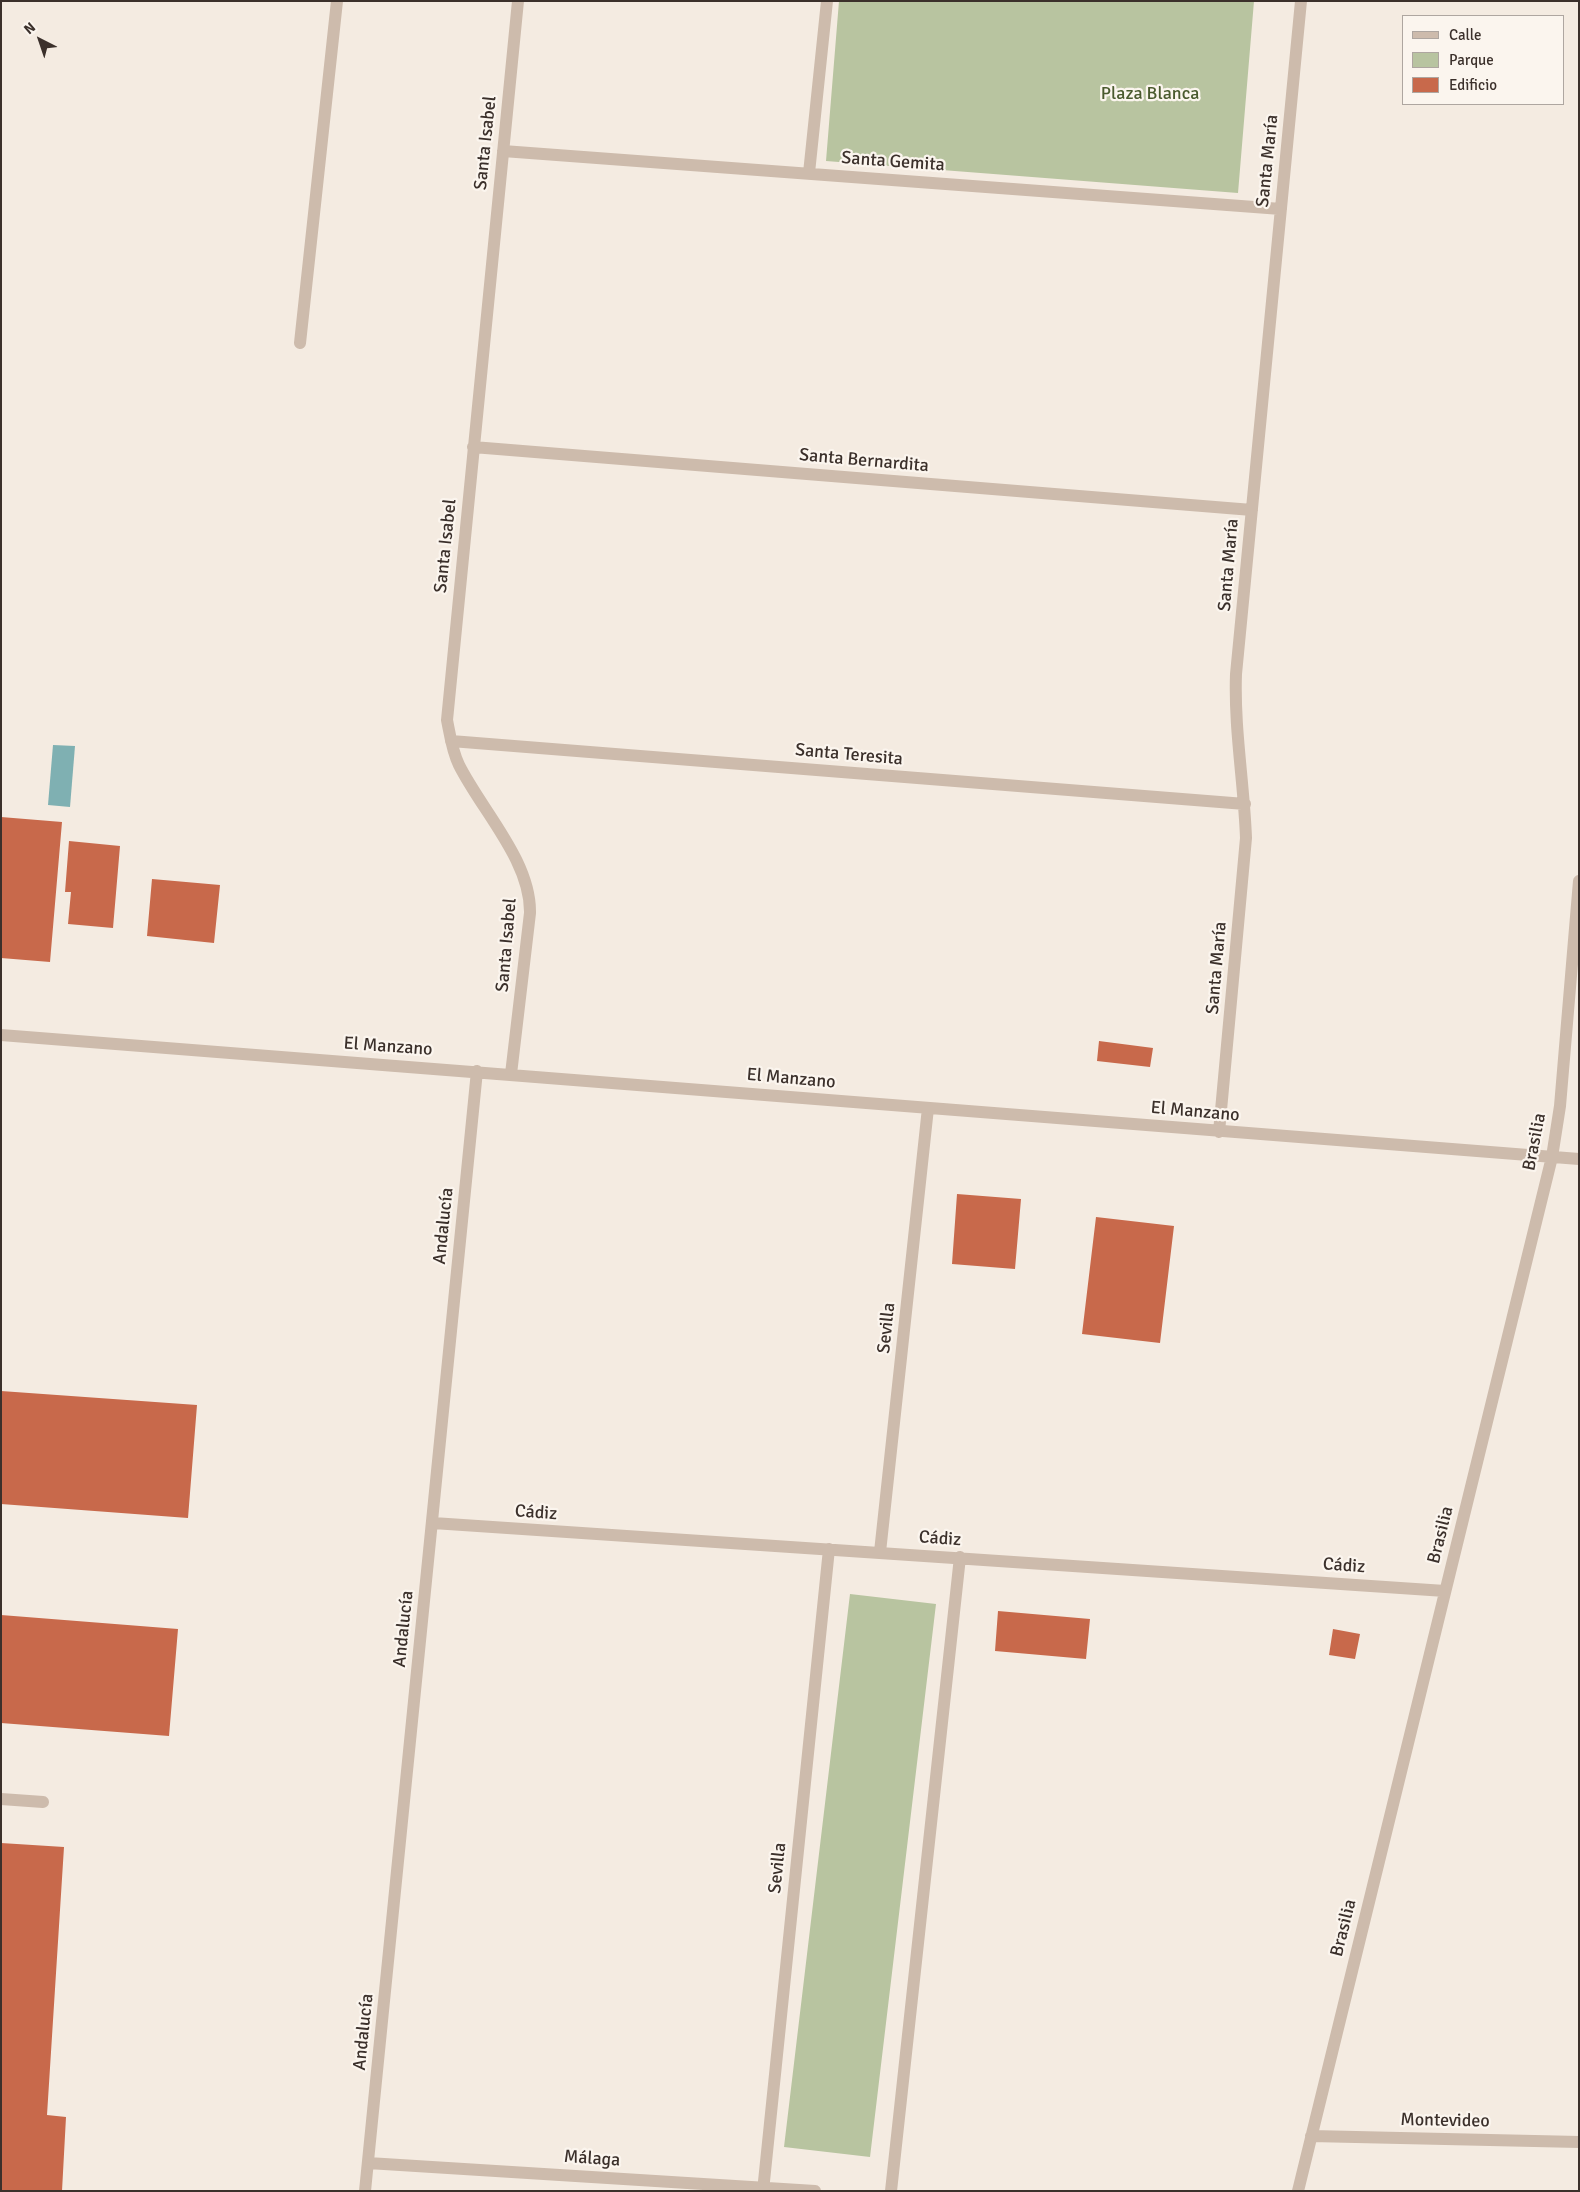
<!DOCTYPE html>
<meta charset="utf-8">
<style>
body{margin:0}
#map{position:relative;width:1580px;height:2192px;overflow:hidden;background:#f4ebe1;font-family:Signika,sans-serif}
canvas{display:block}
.frame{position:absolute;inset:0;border:2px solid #3b302b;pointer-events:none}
.legend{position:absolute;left:1402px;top:15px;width:162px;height:90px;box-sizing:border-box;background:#fbf5ee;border:1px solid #aea6a0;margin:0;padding:6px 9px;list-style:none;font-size:15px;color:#3b302b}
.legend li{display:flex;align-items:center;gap:10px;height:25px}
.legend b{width:25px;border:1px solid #aea6a0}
.north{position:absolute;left:15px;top:15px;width:50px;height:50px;-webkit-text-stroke:4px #fbf5ee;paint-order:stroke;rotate:319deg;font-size:14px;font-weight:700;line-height:20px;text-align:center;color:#3b302b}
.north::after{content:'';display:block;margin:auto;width:18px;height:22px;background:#3b302b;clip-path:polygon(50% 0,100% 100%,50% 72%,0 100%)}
</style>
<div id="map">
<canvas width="1580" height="2192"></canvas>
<div class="frame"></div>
<ul class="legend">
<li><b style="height:6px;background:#cdbbac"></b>Calle</li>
<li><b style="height:14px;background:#b8c4a0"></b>Parque</li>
<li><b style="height:14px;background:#c8694b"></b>Edificio</li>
</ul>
<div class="north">N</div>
</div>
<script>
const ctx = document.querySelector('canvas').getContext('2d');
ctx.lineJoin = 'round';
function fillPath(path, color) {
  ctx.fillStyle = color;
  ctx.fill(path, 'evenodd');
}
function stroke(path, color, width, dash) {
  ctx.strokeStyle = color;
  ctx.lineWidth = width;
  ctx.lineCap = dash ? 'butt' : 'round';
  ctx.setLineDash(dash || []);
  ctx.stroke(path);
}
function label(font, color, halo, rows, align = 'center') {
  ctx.font = font + ' Signika,sans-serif';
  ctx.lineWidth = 4.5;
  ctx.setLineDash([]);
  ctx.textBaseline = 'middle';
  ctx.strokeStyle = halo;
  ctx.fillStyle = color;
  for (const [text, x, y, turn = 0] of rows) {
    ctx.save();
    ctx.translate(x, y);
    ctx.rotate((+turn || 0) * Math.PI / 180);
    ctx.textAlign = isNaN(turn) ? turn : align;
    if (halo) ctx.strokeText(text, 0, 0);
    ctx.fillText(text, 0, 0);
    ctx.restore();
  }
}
const green = new Path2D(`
 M839,1H1254L1238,193L826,161Z
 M850,1594L936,1604L870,2157L784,2147Z`);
const water = new Path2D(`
 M53,745L75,746L70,807L48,805Z`);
const building = new Path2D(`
 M1,817L62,822L50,962L1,958Z
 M69,841L120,846L113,928L68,924L71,892H65Z
 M152,879L220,885L214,943L147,936Z
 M1099,1041L1153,1048L1150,1067L1097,1061Z
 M957,1194L1021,1199L1015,1269L952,1264Z
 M1096,1217L1174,1226L1160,1343L1082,1334Z
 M1,1391L197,1405L188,1518L1,1504Z
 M998,1611L1090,1619L1086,1659L995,1651Z
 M1,1615L178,1629L169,1736L1,1723Z
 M1333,1629L1360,1634L1355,1659L1329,1655Z
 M1,1843L64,1847L47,2115L66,2117L62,2191H1Z`);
const minor = new Path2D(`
 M503,151L1281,209
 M809,173L827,1
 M300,343L337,1
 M473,447L1252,510
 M451,741L1245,804
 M1,1035L1579,1159
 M511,1074L530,913C531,861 482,811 459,765C452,751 450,735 447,720L518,1
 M1219,1132L1246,838C1244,783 1234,729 1236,674L1301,1
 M433,1523L1445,1591
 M880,1552L928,1108
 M1,1799L43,1802
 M1311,2136L1579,2142
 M368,2163L815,2191
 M365,2191L477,1071
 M763,2191L829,1549
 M891,2191L960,1557
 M1298,2191L1552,1157L1560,1106L1579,881`);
const parkNames = [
 ["Plaza Blanca",1150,94]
];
const streetNames = [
 ["Santa Isabel",486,143,-84],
 ["Santa María",1268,161,-84],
 ["Santa Gemita",893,162,4],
 ["Santa Bernardita",864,461,5],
 ["Santa Isabel",446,546,-84],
 ["Santa María",1229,565,-85],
 ["Santa Teresita",849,755,5],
 ["Santa Isabel",507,945,-85],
 ["Santa María",1217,968,-85],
 ["El Manzano",388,1047,4],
 ["El Manzano",791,1079,5],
 ["El Manzano",1195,1112,5],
 ["Brasilia",1535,1142,-79],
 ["Andalucía",444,1226,-84],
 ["Sevilla",887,1328,-84],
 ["Cádiz",536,1513,4],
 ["Brasilia",1441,1535,-76],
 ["Cádiz",940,1539,4],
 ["Cádiz",1344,1566,4],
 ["Andalucía",404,1629,-84],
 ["Sevilla",778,1868,-84],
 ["Brasilia",1344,1928,-76],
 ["Andalucía",364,2032,-84],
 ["Montevideo",1445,2121,1],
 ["Málaga",592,2159,4]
];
fillPath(green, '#b8c4a0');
fillPath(water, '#7fb0b2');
fillPath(building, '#c8694b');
stroke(minor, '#cdbbac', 12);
label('18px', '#4a5a2e', '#fbf5ee', parkNames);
label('18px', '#3b302b', '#fbf5ee', streetNames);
</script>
